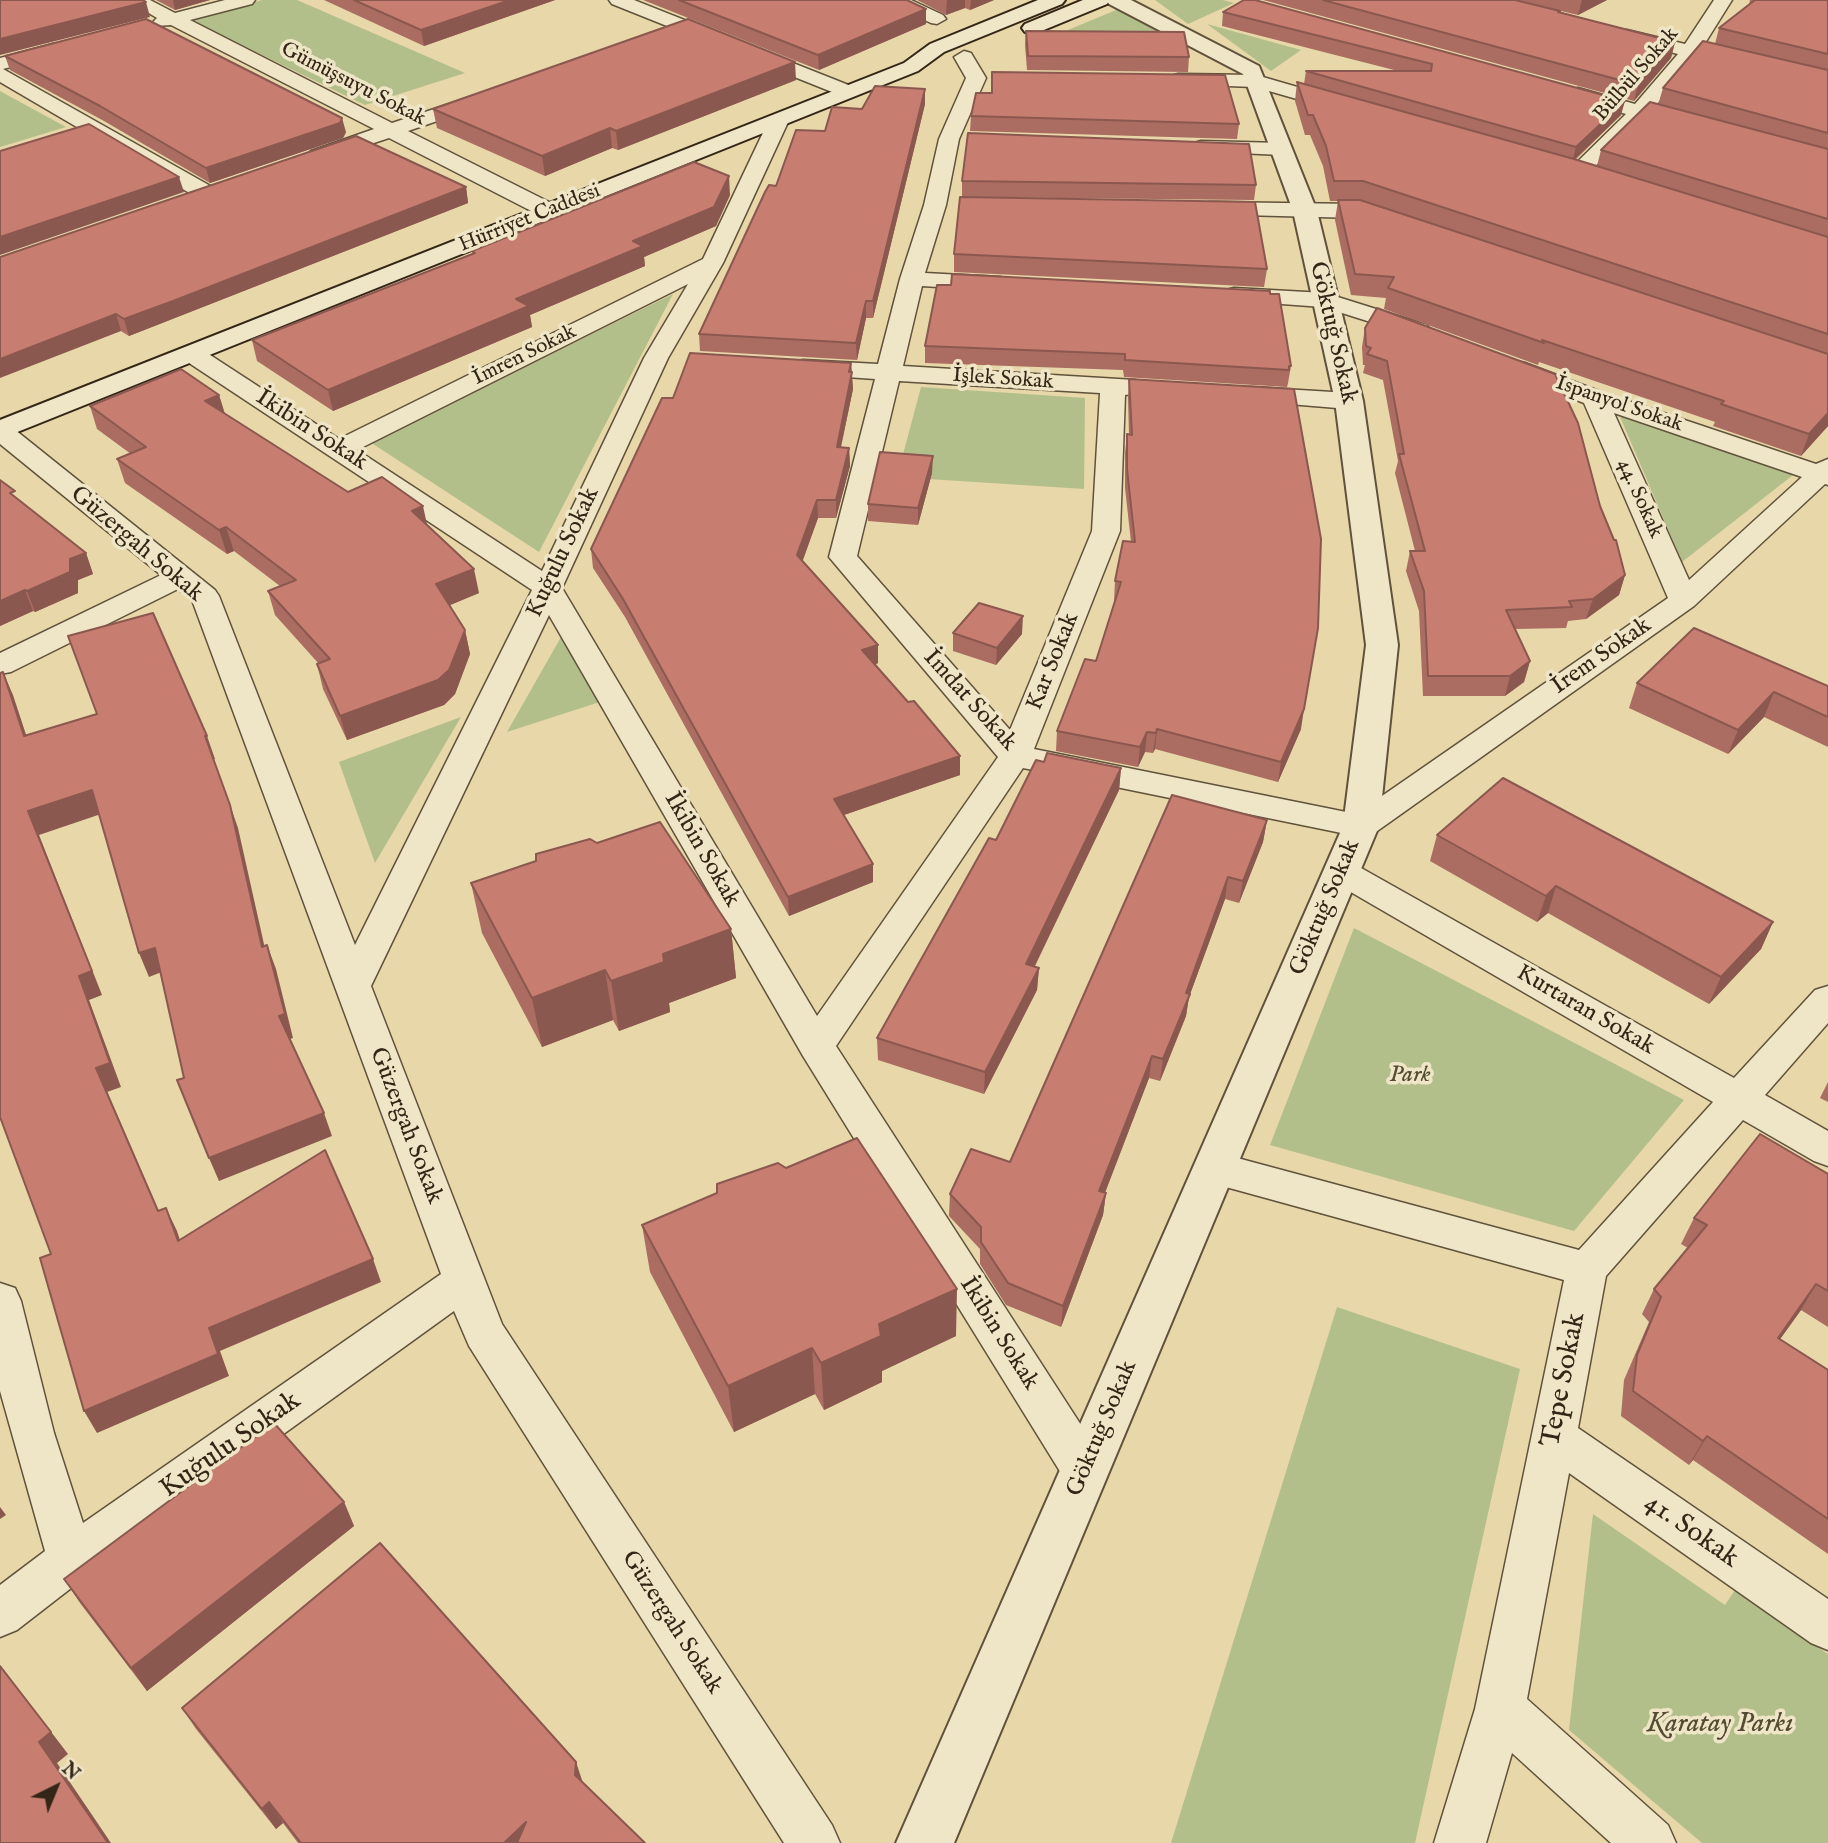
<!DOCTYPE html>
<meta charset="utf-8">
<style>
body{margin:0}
#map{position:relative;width:1828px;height:1843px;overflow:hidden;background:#e7d7a9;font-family:"IM FELL English",serif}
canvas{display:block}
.north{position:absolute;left:21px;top:1752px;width:70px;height:70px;-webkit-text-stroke:5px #efe5c7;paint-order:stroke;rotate:43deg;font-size:19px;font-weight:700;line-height:28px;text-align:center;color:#332616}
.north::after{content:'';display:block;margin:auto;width:24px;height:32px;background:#332616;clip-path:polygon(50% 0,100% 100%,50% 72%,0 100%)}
</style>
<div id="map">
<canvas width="1828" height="1843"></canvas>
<div class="north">N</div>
</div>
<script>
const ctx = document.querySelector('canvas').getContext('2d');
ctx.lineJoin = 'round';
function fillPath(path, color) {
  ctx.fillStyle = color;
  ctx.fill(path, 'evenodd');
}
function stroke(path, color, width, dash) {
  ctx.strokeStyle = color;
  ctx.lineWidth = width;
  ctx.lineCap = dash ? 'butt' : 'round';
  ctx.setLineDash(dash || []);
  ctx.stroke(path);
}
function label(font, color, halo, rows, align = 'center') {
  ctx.font = font + ' "IM FELL English",serif';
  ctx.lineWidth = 7;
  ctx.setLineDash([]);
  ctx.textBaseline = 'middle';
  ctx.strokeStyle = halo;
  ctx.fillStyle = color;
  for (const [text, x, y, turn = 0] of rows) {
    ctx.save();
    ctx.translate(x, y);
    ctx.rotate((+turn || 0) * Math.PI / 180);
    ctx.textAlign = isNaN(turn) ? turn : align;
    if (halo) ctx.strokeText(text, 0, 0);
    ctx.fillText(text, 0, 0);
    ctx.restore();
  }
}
const green = new Path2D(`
 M262,0H297L465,73L365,105L190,20Z
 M1155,0H1223L1234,3L1188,24Z
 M1121,8L1191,45L1051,37Z
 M1207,24L1301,50L1271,71Z
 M0,91L66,127L0,147Z
 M673,294L539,552L370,442Z
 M921,387L1085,398L1084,489L897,477Z
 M1618,412L1793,475L1682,562Z
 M565,630L609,699L507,732Z
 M461,717L375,863L339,762Z
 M1354,928L1684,1100L1574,1231L1270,1145Z
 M1337,1307L1520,1369L1415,1843H1171Z
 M1593,1514L1725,1605L1735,1590L1828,1654V1843H1702L1569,1730Z`);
const minor = new Path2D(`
 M127,0H150L175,13L225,0H255L252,4L190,20L392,123L473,96H487L490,100L487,104L408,131L557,206L560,211L557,216H541L389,138L325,159H311L308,155L311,151L374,129L171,25L156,26L153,22L157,18Z
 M609,0H634L856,88L859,92L849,98L842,96L612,4Z
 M887,0H911L943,15L946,19L937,24L931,23L890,4Z
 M1714,0H1732L1702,48L1828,77V89L1695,57L1653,109L1693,120L1696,124L1693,128L1686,130L1644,119L1584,177H1570L1566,173L1570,169L1626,114L1571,98L1568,94L1571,90L1578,88L1635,104L1678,54L1620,40L1618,36L1620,32L1627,30L1685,44Z
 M53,44L60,46L62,50L60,54L3,69L214,188L217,193L214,198H198L0,82V58Z
 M964,51L971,53L986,78L959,139L946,205L925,273L1000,277L1008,279L1012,284L1008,289L1000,291L922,286L903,366L1135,380L1144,383L1148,388L1144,393L1125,395L1120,531L1034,749L1356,814L1668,598L1584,403L1507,373L1504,368L1507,363L1516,361L1525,363L1604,393L1816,464L1828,459V485L1825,484L1694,606L1373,834L1361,837L1023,768L836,1046L1101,1456L1108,1471L1101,1486L1085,1492L1069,1486L803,1056L549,615L371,986L502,1324L832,1825L840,1843H784L469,1346L454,1311L88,1575L17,1630L0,1637V1585L45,1551L0,1391V1283L15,1288L21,1301L54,1433L83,1523L441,1274L192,600L178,589L11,672L0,674V653L161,575L0,444V423L9,425L215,590L219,596L355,945L532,590L183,359L180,354L183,349L192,347L201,349L339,439L703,259L769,120L772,116H786L789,120L723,263L668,358L562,588L817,1016L998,757L829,557L875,379L803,374L794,372L791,367L794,362L803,360L878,364L900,279L924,205L939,139L966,78L954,57ZM688,284L644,358L542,571L357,450ZM899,381L1100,393L1092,531L1010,730L857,556ZM1614,413L1802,477L1689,580Z
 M1178,74L1256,75L1349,102L1352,106L1349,110L1342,112L1255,87L1171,84L1168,80L1171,76Z
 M1201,141L1282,143L1289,145L1292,149L1289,153L1282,155L1194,151L1191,147L1194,143Z
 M1210,202L1359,204L1392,214L1395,219L1392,224L1384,226L1357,218L1202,214L1199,209L1202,204Z
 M1234,288L1325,293L1427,325L1430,330L1427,335L1418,337L1323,307L1226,300L1222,295L1226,290Z
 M1250,387L1349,393L1358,396L1362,401L1358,406L1349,409L1241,400L1237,395L1241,390Z
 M1342,860L1354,864L1734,1078L1815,990L1828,986V1023L1765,1095L1828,1131V1166L1814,1161L1743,1120L1606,1276L1578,1428L1828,1599V1650L1811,1643L1569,1473L1527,1699L1668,1825L1676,1843H1611L1512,1753L1486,1843H1434L1475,1709L1564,1280L1215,1184L1201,1179L1195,1168L1201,1157L1215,1152L1579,1250L1713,1102L1330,880L1325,872L1330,864Z`);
const tertiary = new Path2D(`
 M1106,0H1131L1259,66L1317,211L1363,401L1398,645L1379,826L954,1843H896L1343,826L1366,645L1335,401L1293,211L1243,74L1109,4Z`);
const secondary = new Path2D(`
 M1038,0H1065L1062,4L944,52L918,71L0,439V420L904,63L930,44Z
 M1083,0H1110L1107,4L1039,32H1025L1022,28L1025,24Z`);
const wall = new Path2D(`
 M156,0H210L175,10Z
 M324,0H555L424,46Z
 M643,0H907L926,24L819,70Z
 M917,0H994L970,10L965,8L946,15Z
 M1244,0L1621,115L1575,160L1597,166L1601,150L1658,105L1663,88L1715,44L1719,28L1749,5L1750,0H1828V426L1801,456L1713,426L1715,422L1539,362L1538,365L1384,309L1386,298L1351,295L1335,220L1338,201H1330L1323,166L1310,135H1305L1295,101L1297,82L1304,84L1306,71H1398L1222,26L1223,12Z
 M1263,0H1515L1675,42L1671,58L1634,101Z
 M1515,0H1607L1578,15Z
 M1026,31L1189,57L1188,72L1027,70L1025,45Z
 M5,56L346,132L343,138L210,183L104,121L10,70Z
 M796,80L618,150L612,148L545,176L437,128L433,109Z
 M925,89V104L873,318H866L857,360L700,351L699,334L776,186L825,131L862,109Z
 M971,116L1239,124L1237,139L970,131Z
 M962,181L1256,185L1254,200L962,197Z
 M466,187L468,203L129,336L0,257Z
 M730,195L716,226L644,257L645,266L530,315L532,327L333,411L257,361L252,340L472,254V251Z
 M954,254L1267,269L1264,287L954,272Z
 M937,285L1291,366L1288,383L1287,387L1124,377L1123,370L925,363V346Z
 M1365,328L1600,506L1625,575L1619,595L1586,619L1568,621L1566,628L1515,629L1530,661L1524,682L1505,696H1423L1419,611L1406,571L1410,551H1415L1395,473L1398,461L1383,380L1363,373L1365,365H1363L1362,347Z
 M851,363L853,389L841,447L849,448L850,466L836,518H818L802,561L878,663L875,665L908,702L960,756V775L844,815L873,864V882L789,916L625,617L593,568L591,549L673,398Z
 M1129,379L1301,729L1278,782L1155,749L1153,753L1145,752L1138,767L1056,751L1057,731L1096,661L1115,601H1114L1115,581L1131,542L1125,488V453L1127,434L1129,435L1128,398Z
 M219,395L225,414L348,492L428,526L479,593L449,605L465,630L470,654L455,694L444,705L347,740L323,689L317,664H319L275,615L268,591L280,586L234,551L227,554L125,483L117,459L131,454L97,429L90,406Z
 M932,473L918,525L868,521V504Z
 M18,499L86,553L93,574L78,580V593L35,612L33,611L0,626Z
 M953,633L1022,634L996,665L953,651Z
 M1637,683L1828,686V747L1764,717L1728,754L1629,708Z
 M1044,762L1121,768L1119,790L1035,966L1039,968L1037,990L984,1094L878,1060L877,1038L996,840Z
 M1267,820L1263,842L1239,903L1225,899L1189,997L1186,1016L1160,1081L1149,1078L1105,1193H1106L1103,1215L1061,1327L1006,1305L980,1264V1249L949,1216L950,1194L1010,1162Z
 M1437,835L1773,922L1761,949L1709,1004L1548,913L1537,922L1430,861Z
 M471,883L731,929L736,978L669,1003L670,1012L619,1031L613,1020L542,1047L482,933Z
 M1828,1082V1102L1820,1098Z
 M1828,1174V1327L1801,1310L1780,1339L1828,1370V1554L1693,1460L1689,1465L1621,1416L1624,1380L1649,1322L1642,1314L1654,1289L1688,1248L1681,1244L1694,1218Z
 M642,1225L956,1336L882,1371V1382L824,1410L815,1394L734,1432L650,1272Z
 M344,1502L354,1526L147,1691L80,1603L64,1579Z
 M182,1708L583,1783L645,1843H298L283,1823L276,1829L196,1729Z`);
const shadedWall = new Path2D(`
 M173,0H210L175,10Z
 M510,0H555L424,46L421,30Z
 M947,0H965V8L946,15Z
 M971,0H994L970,10Z
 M1582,0H1607L1578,15Z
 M146,2L150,17L0,55V39Z
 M926,9V24L819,70L818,55Z
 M1675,42L1671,58L1634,101L1638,85Z
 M795,62L796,80L618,150L616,131Z
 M925,89V104L873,318V301Z
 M1625,101L1621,115L1572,162L1576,147Z
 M342,118L346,132L343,138L210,183L206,168Z
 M610,128L612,148L545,176L542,156Z
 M729,176L730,195L716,226L644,257L645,266L530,315L532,327L333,411L328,390L633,241Z
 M179,177L184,192L0,255V237Z
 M466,187L468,203L129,336L124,319Z
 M866,301V318L857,360L856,343Z
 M116,314L121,331L0,378V359Z
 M851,363L853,389L837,465V447Z
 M219,395L226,418L205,401Z
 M1828,413V426L1801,456L1809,434Z
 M849,448L850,466L836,518V500Z
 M933,456L932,473L918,525V508Z
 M817,500L818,518L798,574L797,555Z
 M423,506L428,529L412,511Z
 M226,527L234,551L227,554L219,530Z
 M86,553L93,574L78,580V593L35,612L27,591L70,559Z
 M474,569L479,593L441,609L436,584Z
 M1625,575L1619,595L1586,619L1593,599Z
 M25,590L33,611L0,626V601Z
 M1023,616L1022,634L996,665L997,648Z
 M465,630L470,654L455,694L444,705L347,740L340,716Z
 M878,645V663L863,669L862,650Z
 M1530,661L1524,682L1505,696L1510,676Z
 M3,672L13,695L34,759L24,736Z
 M1774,692L1764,717L1728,754L1738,730Z
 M1304,709L1301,729L1278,782L1281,762Z
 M1157,729L1155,749L1153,753L1156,733Z
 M1147,732L1145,752L1138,767L1140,747Z
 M205,736H207L215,759L213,760Z
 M960,756V775L835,818L834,799Z
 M1121,768L1119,790L1025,986L1026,964Z
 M92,790L101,814L39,835L102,995L89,1000L121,1087L107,1092L169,1234L96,1068L79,976L28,811Z
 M230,805L238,828L270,971L262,947Z
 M1267,820L1263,842L1239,903L1243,881Z
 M873,864V882L789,916L788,897Z
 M1228,877L1225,899L1189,997L1186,1016L1160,1081L1163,1059Z
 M1556,886L1548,913L1537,922L1546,896Z
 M1773,922L1761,949L1709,1004L1721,977Z
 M731,929L736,978L669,1003L670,1012L619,1031L611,981L663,954Z
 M267,945L276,969L293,1038L287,1040L279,1016Z
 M155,948L164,971L149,977L139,953Z
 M1039,968L1037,990L984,1094L985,1072Z
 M605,970L613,1020L542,1047L532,998Z
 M1152,1056L1149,1078L1097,1213L1099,1191Z
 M324,1113L332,1136L219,1181L209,1158Z
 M1106,1193L1103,1215L1061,1327L1063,1306Z
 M166,1208L177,1231L188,1264L178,1241Z
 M373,1259L381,1282L220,1351L229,1376L97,1433L84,1411L209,1328Z
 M1816,1284L1801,1310L1763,1363L1778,1338Z
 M957,1289L956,1336L882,1371V1382L824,1410L821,1363L879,1324Z
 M812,1348L815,1394L734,1432L728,1386Z
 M1707,1436L1693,1460L1689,1465L1703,1441Z
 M344,1502L354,1526L147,1691L131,1668Z
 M0,1507L6,1515L0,1519Z
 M0,1665L68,1754L57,1763L111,1843H108L39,1742Z
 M576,1762L583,1783L575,1775Z
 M269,1802L283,1823L276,1829L262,1809Z
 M526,1822L533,1843H504Z`);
const building = new Path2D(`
 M0,0H143L146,2L0,39Z
 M354,0H510L421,30Z
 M679,0H907L926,9L818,55Z
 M1244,0H1255L1625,101L1576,147L1306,71H1431L1432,64L1223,12Z
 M1323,0H1515L1560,11L1558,12L1675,42L1638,85Z
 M1755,0H1828V54L1719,28Z
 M146,19L342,118L340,123L206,168L100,106L5,56Z
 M688,19L795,62L616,131L610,128L542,156L433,109Z
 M1026,31L1184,32L1189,57L1028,56Z
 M1703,41L1828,70V133L1663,88Z
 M992,72L1225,75L1239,124L971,116L976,93H992Z
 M1297,82L1574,159L1828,237V334L1363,181H1334L1326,146L1313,115H1308Z
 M875,86L925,89L873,301H866L856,343L699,334L765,192L769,185L776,186L796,130L825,131L832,107L862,109Z
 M1650,102L1828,149V219L1601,150Z
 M89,124L179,177L0,237V151Z
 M968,133L1249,144L1256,185L962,181Z
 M356,136L466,187L173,301L124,319L116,314L0,359V257Z
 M694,162L729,176L714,207L633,241L643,246L516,299L529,306L328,390L252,340L475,253L472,251Z
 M960,197L1255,202L1267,269L954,254Z
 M1338,200H1360L1828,354V413L1809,434L1721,404L1724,401L1542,340L1544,343L1388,288L1394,277L1355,274Z
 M952,274L1270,291V294H1279L1291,366H1289V370L1125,360V354L925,346L937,285H951Z
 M1377,308L1555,374L1578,423L1600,506L1614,540H1616L1625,575L1593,599L1569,601L1572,607L1506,610L1530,661L1510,676H1428L1424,591L1410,551H1425L1399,454H1404L1387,361L1367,354L1371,348L1366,346L1365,328Z
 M690,353L851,363L849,372H852L837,447L849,448L836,500H817L797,555L878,645L862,650L908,702L914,701L960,756L834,799L873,864L788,897L623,599L591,549L662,398H673Z
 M181,369L219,395L205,401L348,492L382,477L423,506L412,511L474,569L436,584L465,630L449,670L438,680L340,716L317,664L330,659L268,591L296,580L226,527L219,530L117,459L146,447L90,406Z
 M1129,379L1294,389L1321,539L1318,628L1304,709L1281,762L1157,729L1156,733L1147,732L1140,747L1057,731L1085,659L1096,661L1121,582L1115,581L1123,541L1135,542L1127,469V434L1132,435Z
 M880,452L933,456L918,508L868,504Z
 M0,480L15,491L10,493L86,553L70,559V572L27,591L25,590L0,601Z
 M979,603L1023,616L997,648L953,633Z
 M153,613L207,736H205L230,805L262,947L267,945L285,1014L279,1016L324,1113L209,1158L177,1080L184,1078L155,948L139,953L92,790L28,811L92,971L79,976L110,1063L96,1068L158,1211L166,1208L178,1241L325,1150L373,1259L209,1328L218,1354L84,1411L40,1258L51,1254L0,1117V673L3,672L24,736L97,714L68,636Z
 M1694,628L1828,686V717L1774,692L1738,730L1637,683Z
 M1047,753L1121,768L1026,964L1039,968L985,1072L877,1038L989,838L996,840L1036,760L1044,762Z
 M1503,778L1773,922L1721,977L1556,886L1546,896L1437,835Z
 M1172,795L1267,820L1243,881L1228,877L1186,993L1190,994L1163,1059L1152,1056L1099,1191L1106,1193L1063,1306L1008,1283L981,1242V1227L950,1194L971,1149L1010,1162Z
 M660,822L731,929L663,954L664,962L611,981L605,970L532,998L471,883L536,861V854L590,839L597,843Z
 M1760,1134L1828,1174V1291L1816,1284L1778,1338L1828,1370V1519L1707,1436L1703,1441L1633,1391L1637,1355L1661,1297L1654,1289L1707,1225L1694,1218Z
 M857,1138L957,1289L879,1324L881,1336L821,1363L812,1348L728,1386L642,1225L717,1193V1184L778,1163L786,1168Z
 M274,1423L344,1502L131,1668L64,1579Z
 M380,1543L576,1762L575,1775L645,1843H517L526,1822L504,1843H301L269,1802L262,1809L182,1708Z
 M0,1666L51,1732L39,1742L108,1843H0Z`);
const farStreetnames = [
 ["Bülbül Sokak",1637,75,-49],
 ["Gümüşsuyu Sokak",353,85,27],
 ["Hürriyet Caddesi",530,219,-22],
 ["İmren Sokak",525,356,-26],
 ["İşlek Sokak",1003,380,4],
 ["İspanyol Sokak",1619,405,19],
 ["44. Sokak",1639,499,66]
];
const streetNames = [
 ["Göktuğ Sokak",1332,333,77],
 ["İkibin Sokak",311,431,33],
 ["Güzergah Sokak",136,545,40],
 ["Kuğulu Sokak",564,553,-65],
 ["İrem Sokak",1602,657,-35],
 ["Kar Sokak",1054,662,-68],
 ["İmdat Sokak",969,701,48],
 ["İkibin Sokak",701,850,60],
 ["Göktuğ Sokak",1326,908,-67],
 ["Kurtaran Sokak",1585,1011,30],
 ["Güzergah Sokak",405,1126,69],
 ["İkibin Sokak",998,1334,58],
 ["Göktuğ Sokak",1103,1429,-67],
 ["Güzergah Sokak",671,1623,57]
];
const parkNames = [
 ["Park",1410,1076]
];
const nearStreetnames = [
 ["Tepe Sokak",1565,1380,-79],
 ["Kuğulu Sokak",231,1446,-35],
 ["41. Sokak",1691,1532,35]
];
const nearParknames = [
 ["Karatay Parkı",1720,1725]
];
fillPath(green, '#b3bf8a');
stroke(minor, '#60523b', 3);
stroke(tertiary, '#60523b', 4);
stroke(secondary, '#332616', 4);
fillPath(minor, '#efe5c7');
fillPath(tertiary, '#efe5c7');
fillPath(secondary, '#efe5c7');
fillPath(wall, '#ab6c61');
fillPath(shadedWall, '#8b584f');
fillPath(building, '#c77e71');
stroke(building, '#8b584f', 2);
label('21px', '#332616', '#efe5c7', farStreetnames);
label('24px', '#332616', '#efe5c7', streetNames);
label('italic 24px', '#534c33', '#efe5c7', parkNames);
label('28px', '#332616', '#efe5c7', nearStreetnames);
label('italic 28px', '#534c33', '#efe5c7', nearParknames);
</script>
